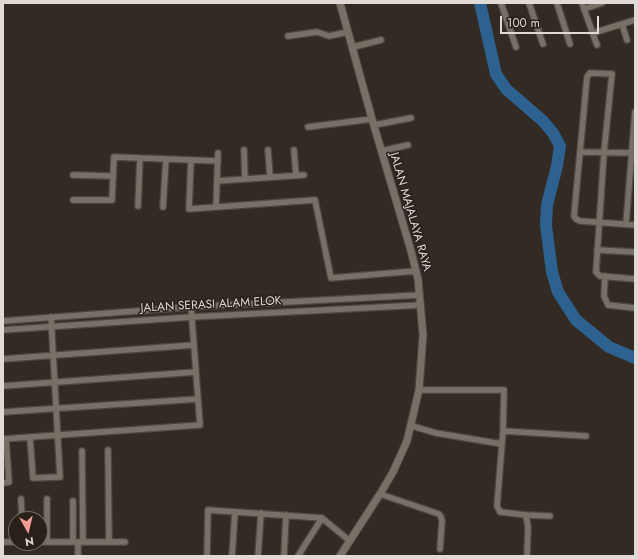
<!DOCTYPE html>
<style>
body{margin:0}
#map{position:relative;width:638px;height:559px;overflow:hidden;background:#322a23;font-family:Jost,sans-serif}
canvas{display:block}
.frame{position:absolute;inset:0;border:4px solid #dfdad5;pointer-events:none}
.north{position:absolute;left:8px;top:511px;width:40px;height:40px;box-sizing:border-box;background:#282119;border:1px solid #716b64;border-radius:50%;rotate:172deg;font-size:11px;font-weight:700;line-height:16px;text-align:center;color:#dfdad5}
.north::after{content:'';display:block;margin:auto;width:14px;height:18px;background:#f59b97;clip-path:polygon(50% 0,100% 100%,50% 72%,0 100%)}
.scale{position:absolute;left:500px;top:16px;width:99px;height:18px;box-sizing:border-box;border:2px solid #dfdad5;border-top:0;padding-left:5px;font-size:12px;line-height:14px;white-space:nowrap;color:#dfdad5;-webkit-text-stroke:3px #282119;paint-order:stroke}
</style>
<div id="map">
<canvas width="638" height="559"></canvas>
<div class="frame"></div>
<div class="north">N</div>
<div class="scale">100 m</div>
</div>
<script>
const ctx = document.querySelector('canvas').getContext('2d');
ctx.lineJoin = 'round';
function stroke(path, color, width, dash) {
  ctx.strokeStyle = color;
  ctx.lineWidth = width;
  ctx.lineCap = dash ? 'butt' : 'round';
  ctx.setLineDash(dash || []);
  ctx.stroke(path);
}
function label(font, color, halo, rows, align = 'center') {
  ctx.font = font + ' Jost,sans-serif';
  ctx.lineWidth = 3;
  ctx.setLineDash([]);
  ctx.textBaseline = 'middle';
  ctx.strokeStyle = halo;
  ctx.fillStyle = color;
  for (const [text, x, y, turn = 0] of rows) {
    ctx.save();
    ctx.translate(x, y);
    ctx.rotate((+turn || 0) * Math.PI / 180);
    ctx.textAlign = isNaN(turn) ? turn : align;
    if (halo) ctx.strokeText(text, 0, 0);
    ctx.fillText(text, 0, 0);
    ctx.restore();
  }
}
const river = new Path2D(`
 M480,3L496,74L506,89L543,121L553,133L560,146L557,166L547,205L546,225L552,272L558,292L576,320L609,347L635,358`);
const minor = new Path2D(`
 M501,3L516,47
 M529,3L543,44
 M557,3L570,44
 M582,3L584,9L602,3
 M584,9L597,45
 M622,24L627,40
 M593,33L635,20
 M288,36L317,32L329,36L348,32
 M353,47L381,40
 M374,125L411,118
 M308,127L372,119
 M244,150L245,179
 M268,150L270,177
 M294,150L296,175
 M381,151L408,145
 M580,152L587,77L590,73L612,74L604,152L596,272L600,276L635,279
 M635,153L580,152L574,216L576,219L580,221L635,225
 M191,160L189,209L315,200L331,278L416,271
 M73,175L113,176
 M217,181L304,175
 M73,200H112L114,157L218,161
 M138,206L140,158
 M163,207L166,159
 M216,207L218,153
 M626,224L635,112
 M597,250L635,252
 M605,276L604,296L608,305L635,308
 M3,321L191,307L420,295
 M3,330L192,317L421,305
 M3,359L194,345
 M3,386L196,372
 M419,390H504L503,431L497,506L500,512L526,515L528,527L527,556
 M3,412L198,399
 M412,426L436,433L502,444
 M503,431L586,436
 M30,437L33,478L60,477L51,317
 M3,439L200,425L191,307
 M108,450L109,542
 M82,451L83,542
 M3,483L9,482L6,439
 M380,494L439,514L441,517L442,521L440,549
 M21,499L22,519
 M47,499V542
 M73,501V542
 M526,515L550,516
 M3,542H16
 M40,542H125
 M78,542V556
 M207,556L208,510L322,518L350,541
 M232,556L235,512
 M258,556L261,513
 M284,556L286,515
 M298,556L322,518`);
const tertiary = new Path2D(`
 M340,556L380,494L393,472L407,441L419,390L423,335L418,279L411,251L372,119L340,3`);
const streetNames = [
 ["JALAN MAJALAYA RAYA",410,212,74],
 ["JALAN SERASI ALAM ELOK",211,305,-3]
];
stroke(river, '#2c6190', 12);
stroke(minor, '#4c4740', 8);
stroke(tertiary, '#4c4740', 9);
stroke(minor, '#786f66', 5.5);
stroke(tertiary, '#786f66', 7);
label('12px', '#dfdad5', '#282119', streetNames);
</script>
